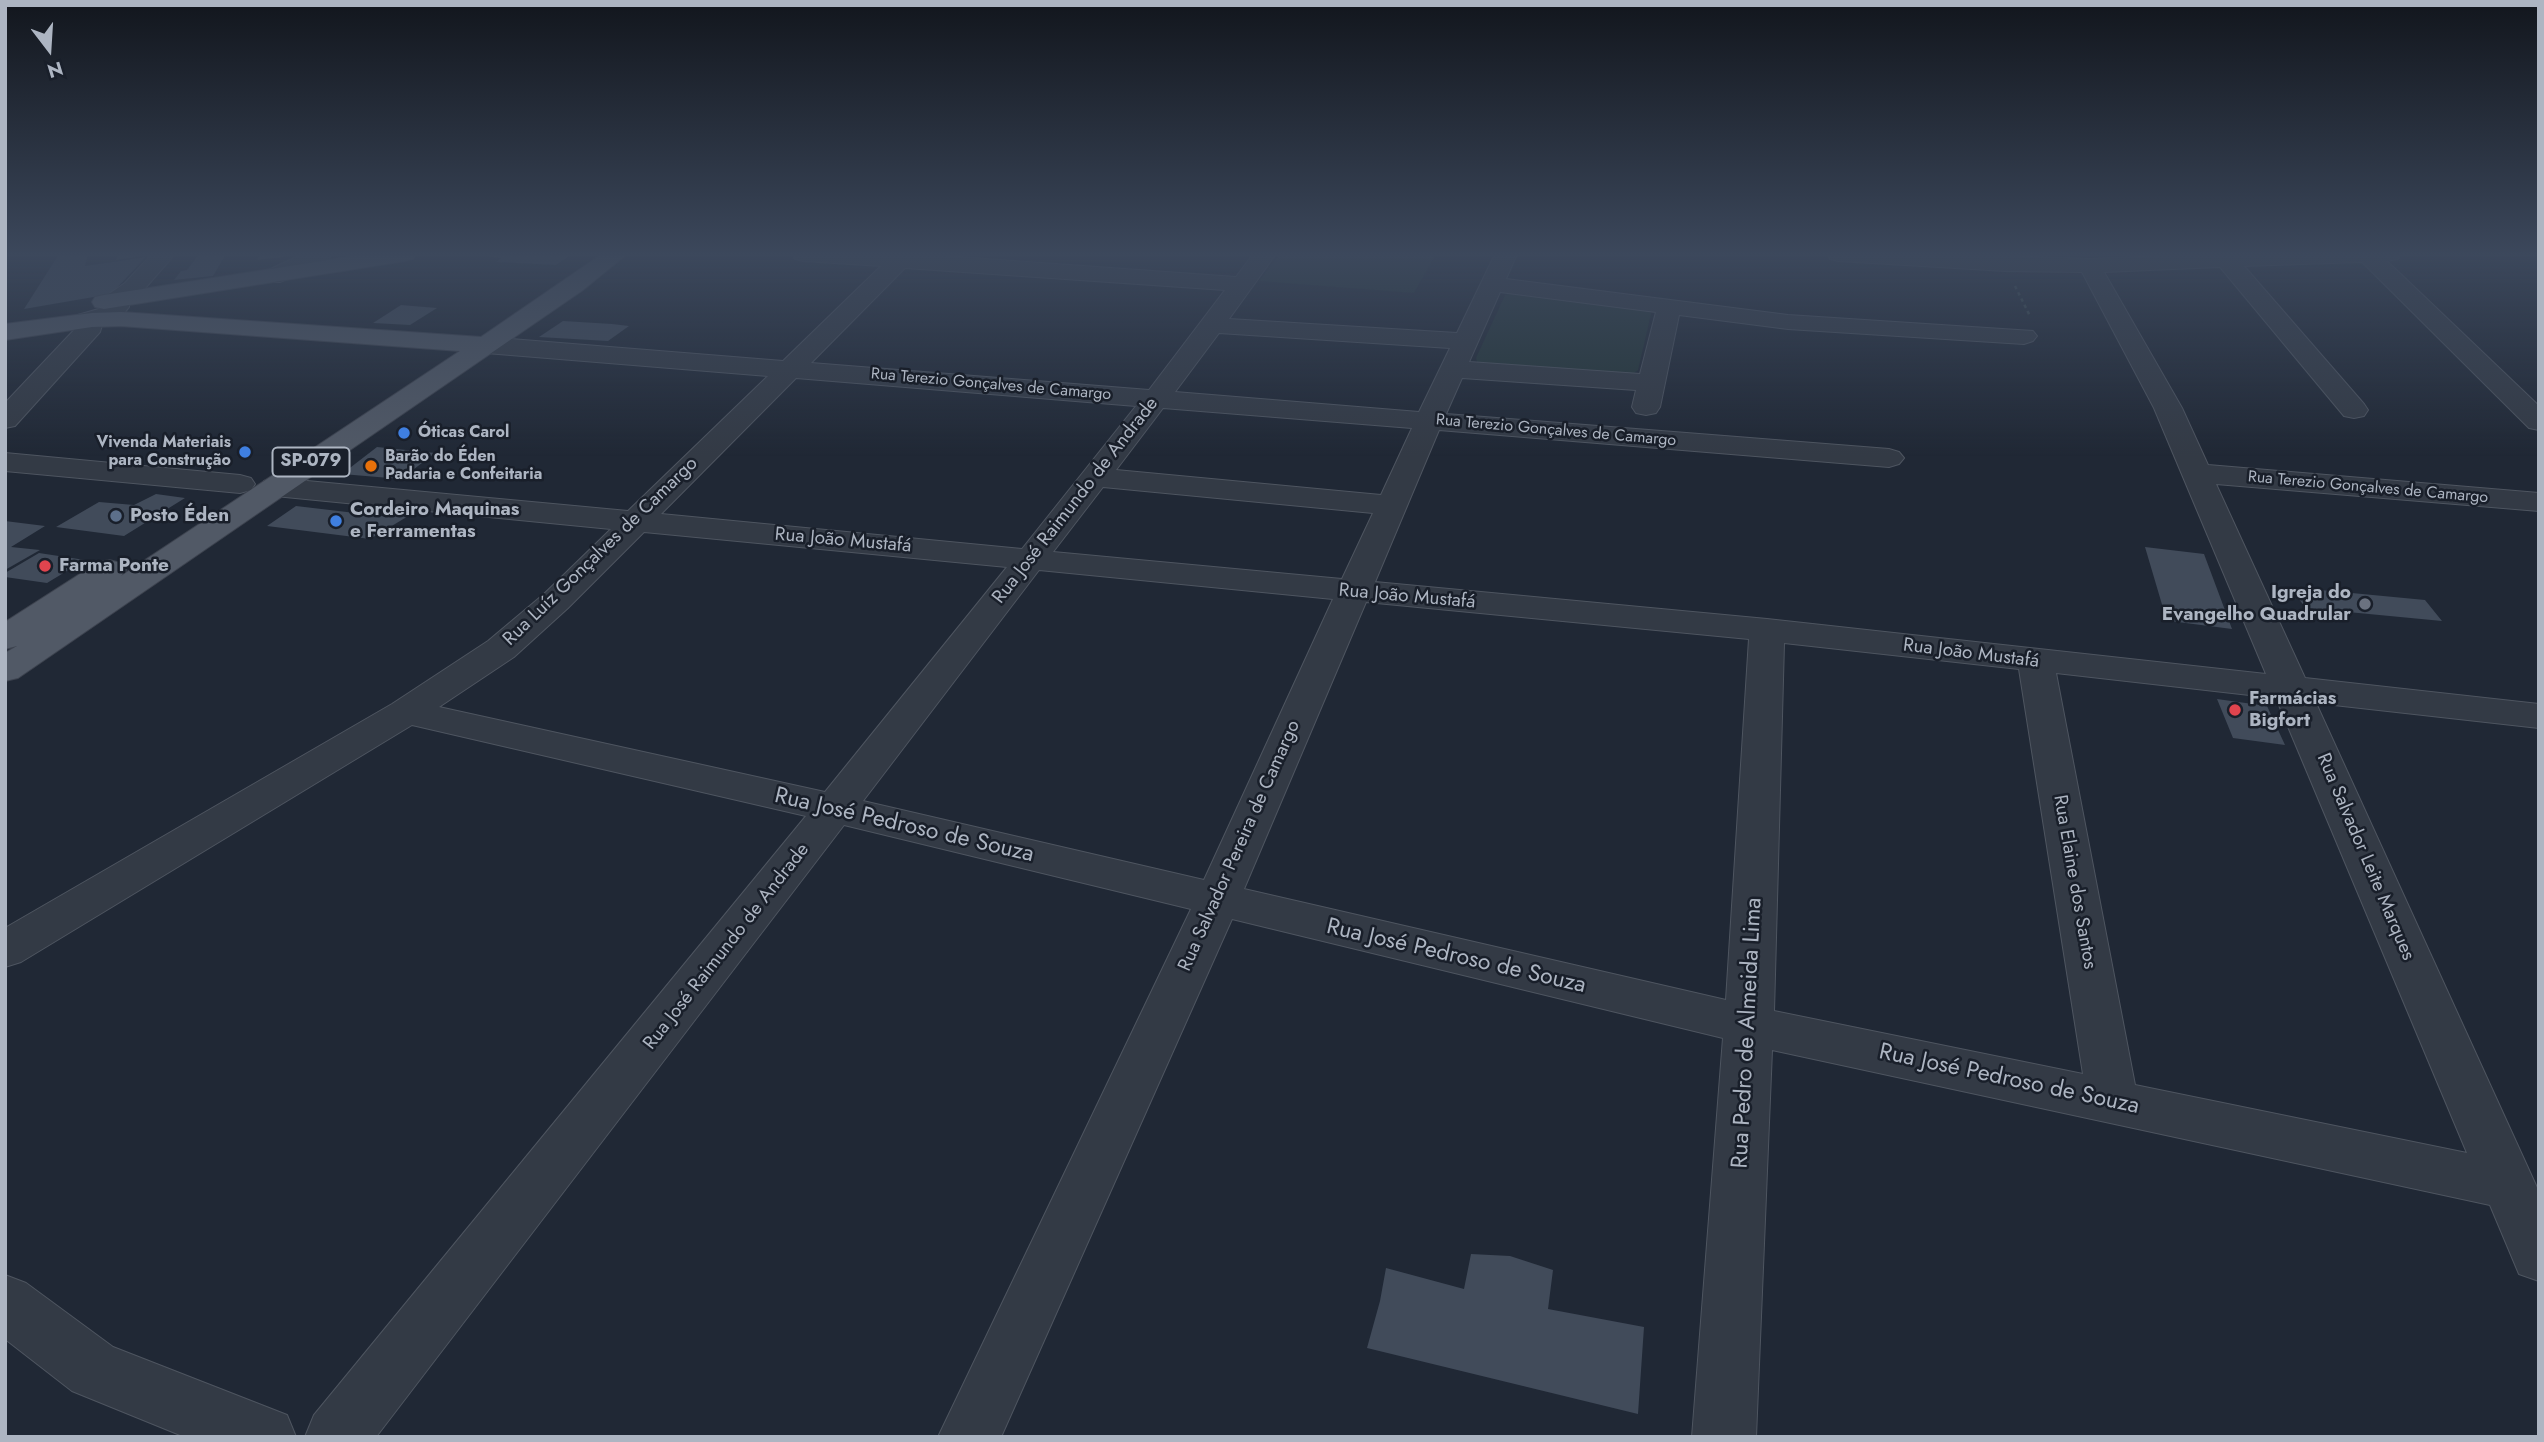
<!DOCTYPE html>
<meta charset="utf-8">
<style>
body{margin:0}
#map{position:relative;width:2544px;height:1442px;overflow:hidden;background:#202835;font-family:Jost,sans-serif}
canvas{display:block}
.frame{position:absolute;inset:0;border:7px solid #adb5c2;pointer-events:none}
.north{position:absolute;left:14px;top:14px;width:70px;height:70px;-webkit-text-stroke:5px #191f2a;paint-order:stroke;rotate:163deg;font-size:19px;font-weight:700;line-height:28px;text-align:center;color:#adb5c2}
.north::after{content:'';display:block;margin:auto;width:24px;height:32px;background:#adb5c2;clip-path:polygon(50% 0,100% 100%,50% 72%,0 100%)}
</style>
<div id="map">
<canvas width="2544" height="1442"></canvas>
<div class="frame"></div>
<div class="north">N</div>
</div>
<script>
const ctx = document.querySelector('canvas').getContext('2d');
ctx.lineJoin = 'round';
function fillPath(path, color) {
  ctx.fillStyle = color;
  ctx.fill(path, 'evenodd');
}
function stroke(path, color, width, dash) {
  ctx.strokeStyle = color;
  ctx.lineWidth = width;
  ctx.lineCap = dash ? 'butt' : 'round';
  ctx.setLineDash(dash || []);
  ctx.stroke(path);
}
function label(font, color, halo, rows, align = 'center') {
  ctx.font = font + ' Jost,sans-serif';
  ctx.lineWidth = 5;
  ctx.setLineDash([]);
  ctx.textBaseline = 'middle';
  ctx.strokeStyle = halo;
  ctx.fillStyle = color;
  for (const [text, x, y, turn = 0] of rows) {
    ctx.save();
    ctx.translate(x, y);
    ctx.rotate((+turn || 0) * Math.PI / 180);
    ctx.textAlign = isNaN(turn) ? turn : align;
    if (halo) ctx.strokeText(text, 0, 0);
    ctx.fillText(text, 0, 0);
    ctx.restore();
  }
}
const green = new Path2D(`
 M1280,254H1436L1414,293L1259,281Z
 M1512,293L1650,311L1651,314L1638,370L1633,374L1477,362L1476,358L1505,295Z`);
const building = new Path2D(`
 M59,254H88L85,266L146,257L111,294L24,309Z
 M118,254H148V255L116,260Z
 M199,254H226L213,276L174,280L181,271L187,270Z
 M261,254H285L283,257L257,260Z
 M471,254H572L556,265L496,262L501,258Z
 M401,305L437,308L410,325L373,323Z
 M563,321L612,324L629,326L608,341L539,337Z
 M377,447L435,453L401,479L342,474Z
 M156,494L185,498L124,536L56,527L99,502L134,505Z
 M296,506L389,517L398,511L415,512L370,539L267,526Z
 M5,521L45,526L11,547L40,550L5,570Z
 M2145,547L2204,554L2232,629L2170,621L2166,618Z
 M39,553L85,560L47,583L5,577V573Z
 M2289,587L2425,600L2442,621L2306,608Z
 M2217,699L2267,706L2285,745L2233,738Z
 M1471,1254L1510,1256L1553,1270L1548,1309L1644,1327L1638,1414L1367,1348L1380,1301L1386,1268L1464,1289Z`);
const path = new Path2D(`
 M2015,286L2030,316`);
const minor = new Path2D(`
 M152,254H175L141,293L129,302V307L120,318L102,325L100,332L15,426L5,428V403L75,329L68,322L71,317L102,308L109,294L125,283Z
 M303,254H332L329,259L280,282H264L260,277L264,272Z
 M792,254H917L1236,277L1253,254H1276L1229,319L1457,333L1495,254H1517L1506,279L1788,315L2033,331L2037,336L2033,341L2024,344L1788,329L1679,315L1660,407L1656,413L1646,415L1636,413L1632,407L1636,390L1462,378L1446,414L1889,449L1899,452L1904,458L1899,464L1889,467L1439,430L1375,582L1767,619L2266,674L2154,408L2082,272L2005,271L1838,261L1830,259L1827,254H1948L2090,259L2212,254H2401L2398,259L2387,261L2539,406V430L2529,428L2362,262L2244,266L2364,404L2368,410L2364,416L2354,418L2344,416L2220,267L2104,272L2182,408L2208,465L2539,493V511L2216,484L2305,678L2539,704V728L2316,703L2539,1192V1281L2519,1274L2490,1205L1772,1050L1756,1437H1692L1723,1038L1232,919L1001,1437H938L1191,909L844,825L376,1437H305L314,1415L806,816L412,725L21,962L5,967V928L392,704L488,641L544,594L611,529L275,496L264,493L260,487L264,481L275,478L628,511L768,376L486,353L477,350L473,345L477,340L486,337L783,361L881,266L803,261L795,259ZM905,268L1225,290L1149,390L811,363ZM1500,292L1656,312L1640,374L1469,362ZM1219,333L1450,348L1419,412L1175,392ZM796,378L1136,406L1022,549L661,514ZM1163,408L1412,428L1381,495L1116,470ZM1103,487L1373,513L1342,579L1053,552ZM644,532L1007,567L825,792L439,707L514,657L568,608ZM1039,570L1333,599L1204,880L863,801ZM1366,602L1749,639L1726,1000L1244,889ZM1784,643L2019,669L2083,1074L1774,1011ZM2056,673L2276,698L2467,1153L2135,1085Z
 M5,453L240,475L251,478L255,484L251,490L240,493L5,471Z
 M5,1275L26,1283L113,1347L287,1415L296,1437H185L72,1391L5,1339Z`);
const major = new Path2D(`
 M367,254H416L413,259L405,261L104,309L95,307L92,302L95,297L104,295Z
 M602,254H627L583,290L18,678L5,681V653L17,646L5,649V622L97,563L109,560L121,563L126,570L121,576L460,351L121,326L92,327L5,340V324L92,313L121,312L481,337Z`);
const markers = [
 [404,433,7,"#3f7fe0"],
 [245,452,7,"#3f7fe0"],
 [371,466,7,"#e8710a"],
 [116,516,7,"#5c6f8a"],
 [336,521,7,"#3f7fe0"],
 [45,566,7,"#e0444e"],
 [2365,604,7,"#6b7280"],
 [2235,710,7,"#e0444e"]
];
const farStreetnames = [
 ["Rua Terezio Gonçalves de Camargo",991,385,5],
 ["Rua Terezio Gonçalves de Camargo",1556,431,5],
 ["Rua Terezio Gonçalves de Camargo",2368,488,5]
];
const farPoinames = [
 ["Óticas Carol",418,433],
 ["Vivenda Materiais",231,443,"right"],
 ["para Construção",231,461,"right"],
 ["Barão do Éden",385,457],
 ["Padaria e Confeitaria",385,475]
];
const shields = [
 [311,462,77]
];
const shieldNames = [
 ["SP-079",311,462]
];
const streetNames = [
 ["Rua José Raimundo de Andrade",1076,501,-52],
 ["Rua João Mustafá",843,541,5],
 ["Rua Luíz Gonçalves de Camargo",601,552,-44],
 ["Rua João Mustafá",1407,597,5],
 ["Rua João Mustafá",1971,654,7],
 ["Rua Salvador Pereira de Camargo",1240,846,-66],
 ["Rua Salvador Leite Marques",2365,857,67],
 ["Rua Elaine dos Santos",2074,882,80],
 ["Rua José Raimundo de Andrade",727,947,-52]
];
const poiNames = [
 ["Cordeiro Maquinas",350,510],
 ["e Ferramentas",350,532],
 ["Posto Éden",130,516],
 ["Farma Ponte",59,566],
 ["Igreja do",2351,593,"right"],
 ["Evangelho Quadrular",2351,615,"right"],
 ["Farmácias",2249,699],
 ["Bigfort",2249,721]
];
const nearStreetnames = [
 ["Rua José Pedroso de Souza",904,826,13],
 ["Rua José Pedroso de Souza",1456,957,13],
 ["Rua Pedro de Almeida Lima",1748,1033,-87],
 ["Rua José Pedroso de Souza",2009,1080,12]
];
fillPath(green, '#233537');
fillPath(building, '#414b5a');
stroke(minor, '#4e5560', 2);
stroke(major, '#3d434f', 2);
stroke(path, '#3f5053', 2.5, [3.5, 3.5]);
fillPath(minor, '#333a45');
fillPath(major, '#515966');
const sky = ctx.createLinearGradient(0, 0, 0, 456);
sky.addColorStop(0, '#12161d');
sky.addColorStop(0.56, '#3c485c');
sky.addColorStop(1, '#3c485c00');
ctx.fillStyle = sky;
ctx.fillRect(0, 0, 2544, 456);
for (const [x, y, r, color] of markers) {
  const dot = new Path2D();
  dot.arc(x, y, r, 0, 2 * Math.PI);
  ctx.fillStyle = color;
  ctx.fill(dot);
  stroke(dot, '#191f2a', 2.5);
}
label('16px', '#adb5c2', '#191f2a', farStreetnames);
label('bold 16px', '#adb5c2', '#191f2a', farPoinames, 'left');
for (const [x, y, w] of shields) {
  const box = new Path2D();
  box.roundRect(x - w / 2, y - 14.5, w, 29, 5);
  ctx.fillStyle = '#191f2a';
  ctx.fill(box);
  stroke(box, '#adb5c2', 2);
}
label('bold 18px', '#adb5c2', null, shieldNames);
label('19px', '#adb5c2', '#191f2a', streetNames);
label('bold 19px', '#adb5c2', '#191f2a', poiNames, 'left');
label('23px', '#adb5c2', '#191f2a', nearStreetnames);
</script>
